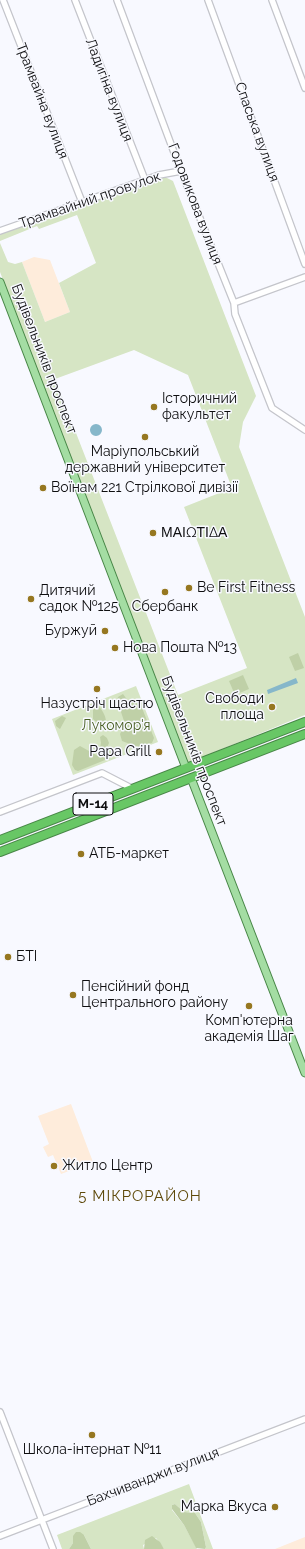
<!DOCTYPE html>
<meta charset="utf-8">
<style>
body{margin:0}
canvas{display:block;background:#f8f9ff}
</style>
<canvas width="305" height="1549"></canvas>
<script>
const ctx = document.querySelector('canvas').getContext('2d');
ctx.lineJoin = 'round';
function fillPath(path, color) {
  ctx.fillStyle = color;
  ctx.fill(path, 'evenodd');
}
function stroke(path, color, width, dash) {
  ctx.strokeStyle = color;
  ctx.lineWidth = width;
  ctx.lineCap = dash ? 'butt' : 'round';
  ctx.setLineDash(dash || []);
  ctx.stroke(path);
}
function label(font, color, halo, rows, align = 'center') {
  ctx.font = font + ' Raleway,sans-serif';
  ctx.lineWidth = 3;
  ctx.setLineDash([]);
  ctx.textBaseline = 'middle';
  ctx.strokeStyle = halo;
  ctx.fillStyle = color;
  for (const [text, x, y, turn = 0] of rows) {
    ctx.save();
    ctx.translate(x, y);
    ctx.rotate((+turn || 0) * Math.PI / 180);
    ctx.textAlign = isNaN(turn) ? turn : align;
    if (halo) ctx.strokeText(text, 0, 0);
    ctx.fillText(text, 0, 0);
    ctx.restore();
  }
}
const industrial = new Path2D(`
 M34,257L50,260L70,312L45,322L22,262Z
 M71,1104L93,1162L61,1174L53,1155L48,1157L43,1147L49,1144L38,1116Z
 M305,1537V1549H275Z`);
const green = new Path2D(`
 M165,177L173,181L256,396L243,422L239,447L305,617V715L188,763L0,272V243L8,262L15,264L22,262L45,322L70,312L59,283L96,263L77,215L39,229L37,226L0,241V234ZM134,350L188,375L232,488L184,507L247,668L178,695L55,379Z
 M136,686L158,742L73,775L52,719Z
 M189,1484L213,1549H205L206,1547L201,1522L195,1513L184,1512L175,1504L172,1505V1510L184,1525L197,1549H164L156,1538L143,1545L144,1549H91L84,1535L73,1543L69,1549H62L57,1535Z`);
const forest = new Path2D(`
 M298,653L304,668L295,671L289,657Z
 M243,675L249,689L235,695L229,681Z
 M123,694L128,701L135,700L140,703L154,738L152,743L138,747L122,741L120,734L125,724L117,700L118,697Z
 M98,706C103,710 107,718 106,725L102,727L93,719V710Z
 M62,716L66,718L60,729L56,726L55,721Z
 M103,735L107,738L109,743L106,750L105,760L78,771L75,770L72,765L74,750L80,746L98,756L101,743L100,737Z
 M175,1504L184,1512L195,1513L201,1522L206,1547L205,1549L196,1548L184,1525L172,1509V1505Z
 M76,1532H80L84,1535L91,1549H69L73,1543V1536Z
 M152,1536L160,1542L164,1549H144L145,1540Z`);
const water = new Path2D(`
 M90 430a6 6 0 1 1 12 0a6 6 0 1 1-12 0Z
 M296,678L298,683L268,694L267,690Z`);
const minor = new Path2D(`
 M3,0L82,202
 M75,0L145,180
 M117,0L181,171L234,303L235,314L272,408L305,430
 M208,0L305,264
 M272,0L305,88
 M0,231L159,175L181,171
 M234,303L305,277
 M0,812L102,773L133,789
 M0,1412L53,1549
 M0,1536L305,1419`);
const major = new Path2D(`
 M0,282L186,768
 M191,778L305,1073`);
const highway = new Path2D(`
 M0,840L305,722
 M0,852L305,734`);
const markers = [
 [154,407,4,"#967720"],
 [145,437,4,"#967720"],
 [43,488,4,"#967720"],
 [153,533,4,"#967720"],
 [189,588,4,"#967720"],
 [165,592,4,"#967720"],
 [31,599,4,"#967720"],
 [105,631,4,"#967720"],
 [115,648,4,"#967720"],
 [97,689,4,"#967720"],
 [272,707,4,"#967720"],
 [159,752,4,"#967720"],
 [81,854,4,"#967720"],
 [8,957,4,"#967720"],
 [73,995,4,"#967720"],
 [249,1006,4,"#967720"],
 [54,1166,4,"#967720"],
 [92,1435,4,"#967720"],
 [275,1507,4,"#967720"]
];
const shields = [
 [93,804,40]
];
const shieldNames = [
 ["М-14",93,804]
];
const streetNames = [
 ["Ладигіна вулиця",109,90,69],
 ["Трамвайна вулиця",42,101,69],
 ["Спаська вулиця",257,132,70],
 ["Трамвайний провулок",90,200,-19],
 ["Годовикова вулиця",195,204,69],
 ["Будівельників проспект",44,359,69],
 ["Будівельників проспект",194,751,69],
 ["Бахчиванджи вулиця",153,1477,-21]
];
const poiNames = [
 ["Історичний",162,399],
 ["факультет",162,415],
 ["Маріупольський",145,452,"center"],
 ["державний університет",145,468,"center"],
 ["Воїнам 221 Стрілкової дивізії",51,488],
 ["ΜΑΙΩΤΙΔΑ",161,533],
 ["Be First Fitness",197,588],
 ["Дитячий",39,591],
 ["садок №125",39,607],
 ["Сбербанк",165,607,"center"],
 ["Буржуӣ",97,631,"right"],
 ["Нова Пошта №13",123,648],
 ["Свободи",264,699,"right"],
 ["площа",264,715,"right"],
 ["Назустріч щастю",97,704,"center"],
 ["Papa Grill",151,752,"right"],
 ["АТБ-маркет",89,854],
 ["БТІ",16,957],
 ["Пенсійний фонд",81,987],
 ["Центрального району",81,1003],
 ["Комп'ютерна",249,1021,"center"],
 ["академія Шаг",249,1037,"center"],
 ["Житло Центр",62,1166],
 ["Школа-інтернат №11",92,1450,"center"],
 ["Марка Вкуса",267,1507,"right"]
];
const parkNames = [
 ["Лукомор'я",116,726]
];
const neighbourhoodNames = [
 ["5 МІКРОРАЙОН",140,1196]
];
fillPath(industrial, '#feecdb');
fillPath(green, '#d6e5c4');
fillPath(forest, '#bfd0a7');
fillPath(water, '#86b7ca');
stroke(minor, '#c4c5cb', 8);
stroke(major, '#488647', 9);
stroke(highway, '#488647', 10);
stroke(minor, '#fff', 5.5);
stroke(major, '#a4dda3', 7);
stroke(highway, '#68c765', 8);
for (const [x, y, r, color] of markers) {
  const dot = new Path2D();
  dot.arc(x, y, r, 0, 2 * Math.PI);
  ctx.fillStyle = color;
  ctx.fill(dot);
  stroke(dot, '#f8f9ff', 1.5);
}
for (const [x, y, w] of shields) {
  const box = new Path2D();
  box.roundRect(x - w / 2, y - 11, w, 22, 3);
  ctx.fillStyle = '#f8f9ff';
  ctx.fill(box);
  stroke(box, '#0e0e10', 1);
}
label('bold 13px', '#0e0e10', null, shieldNames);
label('14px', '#0e0e10', '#f8f9ff', streetNames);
label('14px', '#0e0e10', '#f8f9ff', poiNames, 'left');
label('14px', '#4a6025', '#f8f9ff', parkNames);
ctx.letterSpacing = '1px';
label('15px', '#5e490a', '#f8f9ff', neighbourhoodNames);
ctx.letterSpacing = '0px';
</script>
